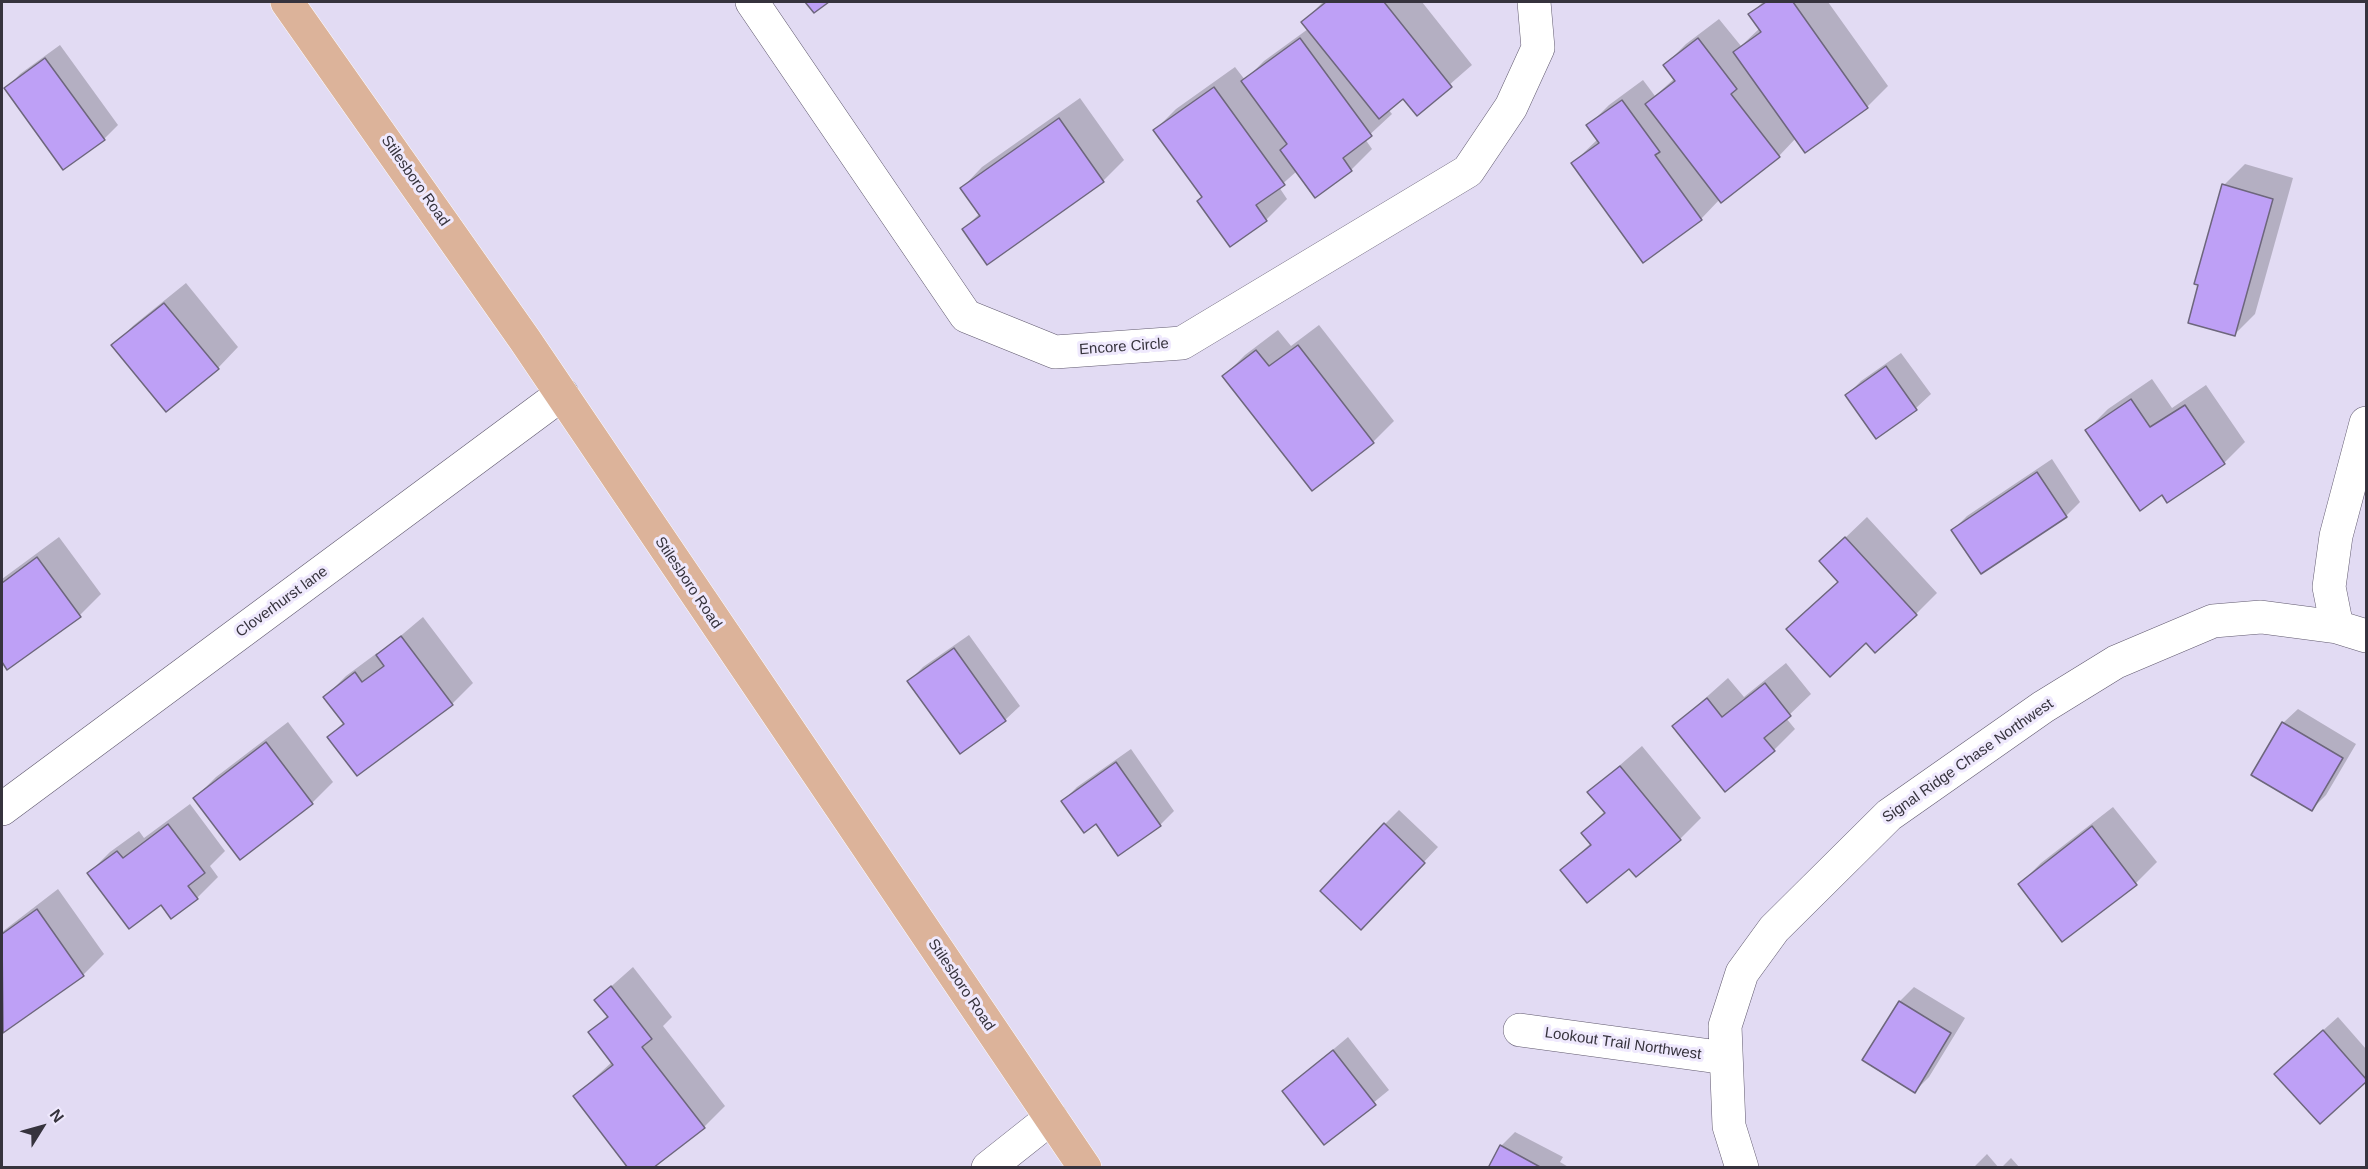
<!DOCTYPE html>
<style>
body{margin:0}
#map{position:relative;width:2368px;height:1169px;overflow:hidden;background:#e2dbf3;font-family:Helvetica,sans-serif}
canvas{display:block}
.frame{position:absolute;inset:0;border:3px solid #36333d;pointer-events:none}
.north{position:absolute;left:12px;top:1097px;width:60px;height:60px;-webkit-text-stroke:4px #efe9fd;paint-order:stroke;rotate:53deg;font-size:16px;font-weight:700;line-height:24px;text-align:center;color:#36333d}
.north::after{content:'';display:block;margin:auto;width:21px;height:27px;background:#36333d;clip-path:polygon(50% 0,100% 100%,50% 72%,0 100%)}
</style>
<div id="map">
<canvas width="2368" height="1169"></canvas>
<div class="frame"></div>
<div class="north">N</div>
</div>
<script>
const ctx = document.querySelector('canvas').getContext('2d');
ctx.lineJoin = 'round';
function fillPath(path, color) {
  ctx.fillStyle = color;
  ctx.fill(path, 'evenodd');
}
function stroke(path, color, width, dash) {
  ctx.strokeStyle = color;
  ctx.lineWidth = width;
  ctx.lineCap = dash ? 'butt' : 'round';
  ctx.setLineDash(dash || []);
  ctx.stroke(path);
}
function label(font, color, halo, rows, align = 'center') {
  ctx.font = font + ' Helvetica,sans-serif';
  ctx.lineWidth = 6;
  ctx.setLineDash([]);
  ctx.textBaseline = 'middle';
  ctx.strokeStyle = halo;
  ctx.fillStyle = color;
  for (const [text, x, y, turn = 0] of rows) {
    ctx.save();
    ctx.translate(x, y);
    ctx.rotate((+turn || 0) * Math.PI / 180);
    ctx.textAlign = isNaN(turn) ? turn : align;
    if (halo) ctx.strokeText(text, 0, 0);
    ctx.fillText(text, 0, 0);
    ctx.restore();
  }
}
const shadow = new Path2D(`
 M1323,2H1422L1472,65L1417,113L1403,97L1388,109L1392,114L1365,139L1372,149L1351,170L1297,171L1279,187L1287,199L1266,220L1203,196L1155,130L1176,109L1235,67L1245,80L1264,61L1308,29L1303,22Z
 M1763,2H1828L1888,86L1867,107L1805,151L1796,138L1779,156L1720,199L1701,219L1573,163L1598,139L1588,126L1609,105L1643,80L1655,96L1675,78L1665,65L1686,44L1719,19L1741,46L1760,28L1750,14Z
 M60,45L118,125L104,139L6,88L20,74Z
 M1080,98L1124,160L1103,181L964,229L980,213L962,188L982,167Z
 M2245,164L2293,178L2255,314L2234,335L2224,185Z
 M186,283L238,347L218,368L113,345L134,325Z
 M1319,325L1394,421L1373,442L1224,376L1245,355L1278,330L1291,346Z
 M1901,353L1931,394L1916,408L1876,437L1847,395L1861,381Z
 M2152,379L2172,408L2206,385L2245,442L2224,463L2163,493L2087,430L2108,409Z
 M2052,459L2080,502L2066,516L1953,530L1967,516Z
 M1867,517L1937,593L1916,614L1866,641L1788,629L1839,581L1821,561Z
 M59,537L101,594L80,615L7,668L2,660V579Z
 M423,617L473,683L452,704L329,737L344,722L325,697L346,676L377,653L378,655Z
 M969,635L1020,706L1005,720L909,681L923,667Z
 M1786,663L1811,694L1786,718L1795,729L1774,750L1674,726L1728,678L1744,697Z
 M2298,709L2356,744L2326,795L2312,809L2283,723Z
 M288,722L333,782L312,803L240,858L195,798L216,777Z
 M1642,746L1701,818L1680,839L1629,867L1562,870L1591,843L1583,833L1605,811L1589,792Z
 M1131,749L1174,811L1160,825L1096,822L1063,801L1077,787Z
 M190,804L225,851L210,866L218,877L197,898L161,903L89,873L110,852L139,831L144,838Z
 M2113,807L2157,862L2136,883L2063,940L2020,884L2041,863Z
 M1399,810L1438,847L1375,914L1385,824Z
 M58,889L104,954L83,975L4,1031L2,1028V932Z
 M633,967L672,1017L663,1026L725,1106L704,1127L575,1096L612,1062L590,1033L608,1015L596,1000Z
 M1914,987L1965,1018L1929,1077L1915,1091L1864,1060L1900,1001Z
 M2338,1017L2366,1049V1080L2320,1122L2290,1060Z
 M1348,1037L1389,1090L1324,1143L1284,1091Z
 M1515,1132L1563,1157L1560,1162L1570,1168H1490L1501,1146Z
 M1987,1154L1999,1168H1973Z
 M2011,1158L2020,1168H2001Z`);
const building = new Path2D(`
 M805,2H829L814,13Z
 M1326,2H1384L1452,87L1417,116L1403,99L1379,119L1301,22Z
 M1766,2H1793L1868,108L1805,153L1733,52L1761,32L1748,14Z
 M1300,38L1372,136L1343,158L1352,171L1315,198L1280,150L1287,144L1241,81Z
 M1698,38L1737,89L1731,94L1780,157L1721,203L1645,104L1675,81L1663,65Z
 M45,58L105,140L63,170L4,88Z
 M1214,87L1285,185L1256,205L1267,221L1230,247L1197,201L1202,197L1153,130Z
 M1622,100L1660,152L1655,155L1702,220L1643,263L1571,163L1599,143L1586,125Z
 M1059,118L1104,182L987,265L962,229L980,216L960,188Z
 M2222,184L2273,199L2235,336L2188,323L2198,285L2194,284Z
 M164,303L219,369L166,412L111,345Z
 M1298,345L1374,443L1312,491L1222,376L1256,350L1269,366Z
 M1886,366L1917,410L1876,439L1845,395Z
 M2131,399L2150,427L2185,405L2225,464L2167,503L2162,495L2140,511L2085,430Z
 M2037,472L2067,517L1981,574L1951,530Z
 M1845,537L1917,615L1875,653L1866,643L1830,677L1786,629L1838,582L1819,561Z
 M37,557L81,617L7,670L2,662V583Z
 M401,636L453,705L357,776L327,737L344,724L323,697L355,672L362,682L384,666L376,655Z
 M954,648L1006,721L960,754L907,681Z
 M1765,683L1791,716L1764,738L1775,751L1725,792L1672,726L1707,698L1722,717Z
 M2282,722L2343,758L2312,811L2251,775Z
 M266,742L313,804L240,860L193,798Z
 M1116,762L1161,826L1118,856L1096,824L1084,833L1061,801Z
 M1620,766L1681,840L1636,877L1629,869L1587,903L1560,870L1591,845L1581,833L1605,813L1587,792Z
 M1384,823L1425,863L1361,930L1320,891Z
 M168,824L205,873L188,886L198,899L171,919L161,905L129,929L87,873L117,851L123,858Z
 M2092,826L2137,885L2062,942L2018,884Z
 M37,909L84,976L3,1033L2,934Z
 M611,986L652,1039L642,1047L705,1128L653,1168H628L573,1096L613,1065L588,1032L608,1017L594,1000Z
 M1899,1001L1951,1033L1915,1093L1862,1060Z
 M2323,1030L2366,1079V1082L2320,1124L2274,1074Z
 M1333,1050L1376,1105L1324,1145L1282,1091Z
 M1500,1145L1542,1168H1488Z`);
const minor = new Path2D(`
 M752,2L966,316L1055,352L1182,343L1468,171L1511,107L1538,48L1534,2
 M2337,627L2329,587L2336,536L2366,423
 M2,809L562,394
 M1520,1030L1726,1058
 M988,1168L1051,1118
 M1742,1168L1729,1126L1725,1026L1742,973L1774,929L1889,815L2043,707L2116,662L2213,621L2261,617L2337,627L2366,636`);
const major = new Path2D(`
 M287,2L525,340L1085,1168`);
const streetNames = [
 ["Stilesboro Road",415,181,55],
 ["Encore Circle",1124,347,-4],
 ["Stilesboro Road",688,583,56],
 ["Cloverhurst lane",282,602,-36],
 ["Signal Ridge Chase Northwest",1968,761,-35],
 ["Stilesboro Road",961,985,56],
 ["Lookout Trail Northwest",1623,1044,8]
];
fillPath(shadow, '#0003');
fillPath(building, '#bea0f6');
stroke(building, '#6d667c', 1.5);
stroke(minor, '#60596e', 34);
stroke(major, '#fff', 34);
stroke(minor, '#fff', 33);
stroke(major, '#dcb39a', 33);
label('15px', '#36333d', '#efe9fd', streetNames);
</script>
